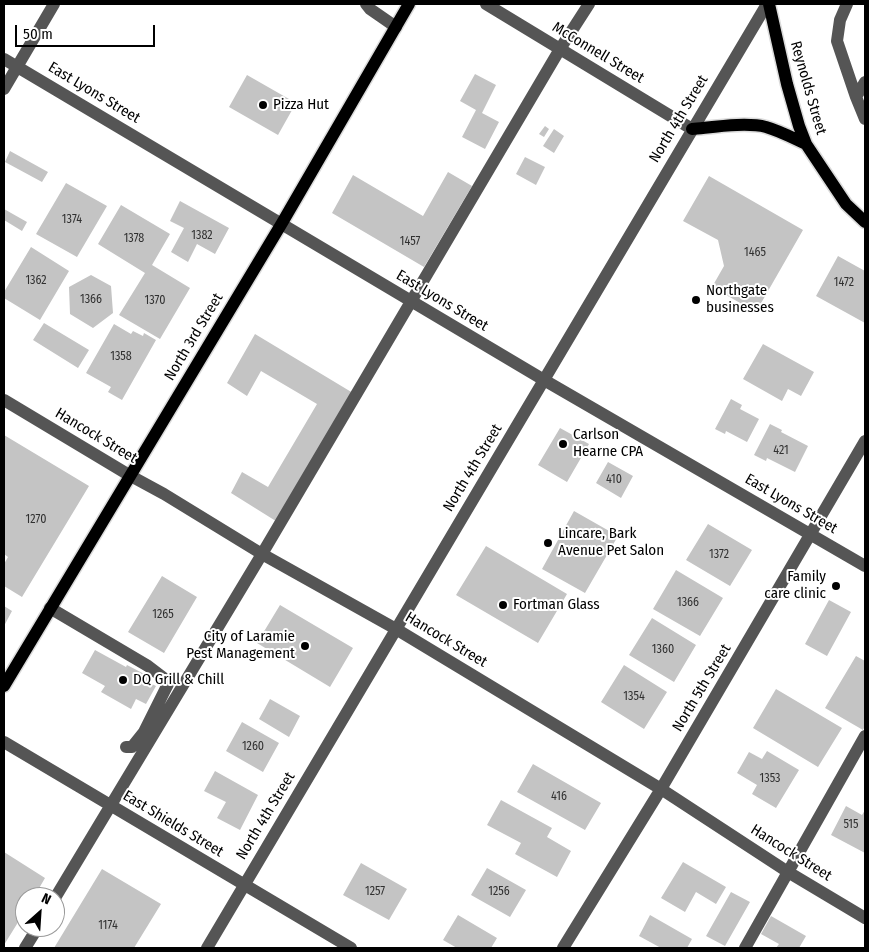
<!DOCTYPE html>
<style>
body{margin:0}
#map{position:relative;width:869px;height:952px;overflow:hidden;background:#fff;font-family:"Fira Sans Condensed",sans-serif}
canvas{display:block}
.frame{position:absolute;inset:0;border:5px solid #000;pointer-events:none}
.north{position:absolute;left:15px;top:887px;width:50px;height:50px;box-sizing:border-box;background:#fff;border:1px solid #999;border-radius:50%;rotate:26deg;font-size:14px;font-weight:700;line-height:20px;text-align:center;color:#000}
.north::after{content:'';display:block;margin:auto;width:18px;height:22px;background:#000;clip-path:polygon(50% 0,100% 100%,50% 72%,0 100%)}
.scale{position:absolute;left:15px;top:25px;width:140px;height:22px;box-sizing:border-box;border:2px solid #000;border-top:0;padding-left:6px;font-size:15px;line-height:18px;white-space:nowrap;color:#000;-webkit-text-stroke:4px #fff;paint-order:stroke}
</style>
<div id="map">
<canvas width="869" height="952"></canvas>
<div class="frame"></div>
<div class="north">N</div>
<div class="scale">50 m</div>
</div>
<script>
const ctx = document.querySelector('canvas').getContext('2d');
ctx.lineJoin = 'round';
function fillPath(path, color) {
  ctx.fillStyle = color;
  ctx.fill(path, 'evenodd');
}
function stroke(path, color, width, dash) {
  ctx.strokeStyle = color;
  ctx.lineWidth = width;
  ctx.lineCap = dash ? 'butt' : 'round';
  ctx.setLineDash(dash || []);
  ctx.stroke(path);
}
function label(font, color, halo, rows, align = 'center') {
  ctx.font = font + ' "Fira Sans Condensed",sans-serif';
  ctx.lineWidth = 4;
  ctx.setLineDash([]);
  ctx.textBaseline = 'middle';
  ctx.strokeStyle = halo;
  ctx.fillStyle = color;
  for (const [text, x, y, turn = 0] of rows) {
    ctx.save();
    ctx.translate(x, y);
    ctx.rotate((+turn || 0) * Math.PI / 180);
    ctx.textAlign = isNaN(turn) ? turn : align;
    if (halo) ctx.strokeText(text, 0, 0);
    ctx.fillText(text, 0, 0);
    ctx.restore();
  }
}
const building = new Path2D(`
 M475,74L496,85L482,113L499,122L485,149L462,137L476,110L460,101Z
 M247,75L296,103L278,135L229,107Z
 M545,126L549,129L544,137L539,134Z
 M554,129L564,136L554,153L543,146Z
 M10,151L48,172L42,182L5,162Z
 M525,157L545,167L536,185L516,174Z
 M448,172L472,186L424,267L332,213L353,175L423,216Z
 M709,176L803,230L756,312L712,287L724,266L718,240L683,221Z
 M66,183L107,206L77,257L36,234Z
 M180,201L229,228L215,254L197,244L188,262L171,252L184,228L170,221Z
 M121,205L170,234L152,265L190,288L160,339L119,315L145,273L98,244Z
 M4,209L27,222L22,231L4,220Z
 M31,247L69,271L40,320L4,298V292Z
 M838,256L865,271V323L816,296Z
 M91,275L111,286L113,313L93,328L70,314L69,287Z
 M44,323L89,350L78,368L33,340Z
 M114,324L131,334L133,331L143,336L144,333L156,340L122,400L108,392L111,387L86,373Z
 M255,334L353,393L279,523L231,493L242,472L268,487L317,404L261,371L247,396L227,383Z
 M763,344L814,372L801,396L788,389L782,401L743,379Z
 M731,399L742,405L740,409L759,419L747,442L726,431L725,434L715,429Z
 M770,424L782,430L781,432L808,446L795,472L767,458L766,461L754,455Z
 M560,428L589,444L567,482L538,465Z
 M4,435L89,486L22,597L4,586V564L8,557L4,554Z
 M608,462L633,476L621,498L596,483Z
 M574,511L618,536L585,593L542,569Z
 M708,524L752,550L730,586L686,560Z
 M486,546L567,594L538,643L456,595Z
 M676,570L723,598L700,636L653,609Z
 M162,576L197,597L164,653L128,632Z
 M829,600L851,612L827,656L805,644Z
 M280,605L353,648L330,687L257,643Z
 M4,606L12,611L4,626Z
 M652,618L696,645L674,682L629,655Z
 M95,650L126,667L127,665L152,678L150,683L156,686L146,704L136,699L131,709L101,692L105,686L82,673Z
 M856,656L865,661V726L863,730L825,708Z
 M624,665L667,692L644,729L601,702Z
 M776,689L842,728L818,767L753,728Z
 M270,699L300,716L289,737L259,719Z
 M242,722L279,743L263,772L226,751Z
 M767,751L799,770L776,808L752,794L757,785L737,773L749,752L762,759Z
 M533,764L601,803L585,830L517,792Z
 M215,771L258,795L240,830L217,818L226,802L204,791Z
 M501,800L552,828L547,837L571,851L557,877L515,854L521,843L487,825Z
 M846,806L862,815L865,810V853L831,835Z
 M4,852L45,878L34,897H25V911L4,945Z
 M683,862L726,887L716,904L696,892L685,912L661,898Z
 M361,863L407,889L389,920L343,895Z
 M487,868L526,890L510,917L471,895Z
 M102,869L161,904L134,948H54Z
 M731,892L750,902L725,946L706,936Z
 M458,915L497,938L491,948H457L443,940Z
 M650,915L692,939L687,948H661L639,936Z
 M771,916L806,936L799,948H776L779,944L761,934Z`);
const minor = new Path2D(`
 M366,4L370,9L396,27
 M486,4L692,129
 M847,4L840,20L837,41L856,97
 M4,59L544,380L865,566
 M865,82L856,97L865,119
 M4,89L54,4
 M4,400L129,475L164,494L262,554L396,629L661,789L788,872L865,918
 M50,608L148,666L165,679L168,684L144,732L132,747H126
 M4,742L351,948
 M55,898L262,554L560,49L589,4
 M25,948L38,927
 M207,948L767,4
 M563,948L661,789L865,441
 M745,948L865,736`);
const major = new Path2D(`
 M769,4L787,84L799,126L806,144L846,204L865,222
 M692,129C714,127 746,122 766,127C780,131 793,138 806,144
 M4,686L282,223L409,4`);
const markers = [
 [263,105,5,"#000"],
 [696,300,5,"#000"],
 [563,444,5,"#000"],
 [548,543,5,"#000"],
 [836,586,5,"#000"],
 [503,605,5,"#000"],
 [305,646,5,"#000"],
 [123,680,5,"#000"]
];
const numberNames = [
 ["1374",72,220],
 ["1382",202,236],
 ["1378",134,239],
 ["1457",410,242],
 ["1465",755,253],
 ["1362",36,281],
 ["1472",844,283],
 ["1366",91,300],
 ["1370",155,301],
 ["1358",121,357],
 ["421",781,451],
 ["410",614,480],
 ["1270",36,520],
 ["1372",719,555],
 ["1366",688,603],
 ["1265",163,615],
 ["1360",663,650],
 ["1354",634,697],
 ["1260",253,747],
 ["1353",770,779],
 ["416",559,797],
 ["515",851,825],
 ["1257",375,892],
 ["1256",499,892],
 ["1174",108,926]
];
const streetNames = [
 ["McConnell Street",598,53,31],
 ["Reynolds Street",808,88,74],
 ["East Lyons Street",94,93,31],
 ["North 4th Street",679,119,-59],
 ["East Lyons Street",442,301,31],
 ["North 3rd Street",194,337,-59],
 ["Hancock Street",96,436,31],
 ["North 4th Street",473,468,-59],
 ["East Lyons Street",791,504,30],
 ["Hancock Street",446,640,31],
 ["North 5th Street",702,688,-59],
 ["North 4th Street",266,816,-59],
 ["East Shields Street",173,824,31],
 ["Hancock Street",791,853,32]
];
const poiNames = [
 ["Pizza Hut",273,105],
 ["Northgate",706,291],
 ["businesses",706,308],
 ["Carlson",573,435],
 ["Hearne CPA",573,452],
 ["Lincare, Bark",558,534],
 ["Avenue Pet Salon",558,551],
 ["Family",826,577,"right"],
 ["care clinic",826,594,"right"],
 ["Fortman Glass",513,605],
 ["City of Laramie",295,637,"right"],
 ["Pest Management",295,654,"right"],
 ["DQ Grill & Chill",133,680]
];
fillPath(building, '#c4c4c4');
stroke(major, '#dbdbdb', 15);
stroke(minor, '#555', 12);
stroke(major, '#000', 12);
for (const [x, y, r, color] of markers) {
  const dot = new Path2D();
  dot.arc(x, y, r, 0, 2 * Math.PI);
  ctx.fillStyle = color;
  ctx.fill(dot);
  stroke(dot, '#fff', 2);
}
label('12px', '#313131', null, numberNames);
label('15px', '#000', '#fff', streetNames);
label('15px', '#000', '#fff', poiNames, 'left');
</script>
